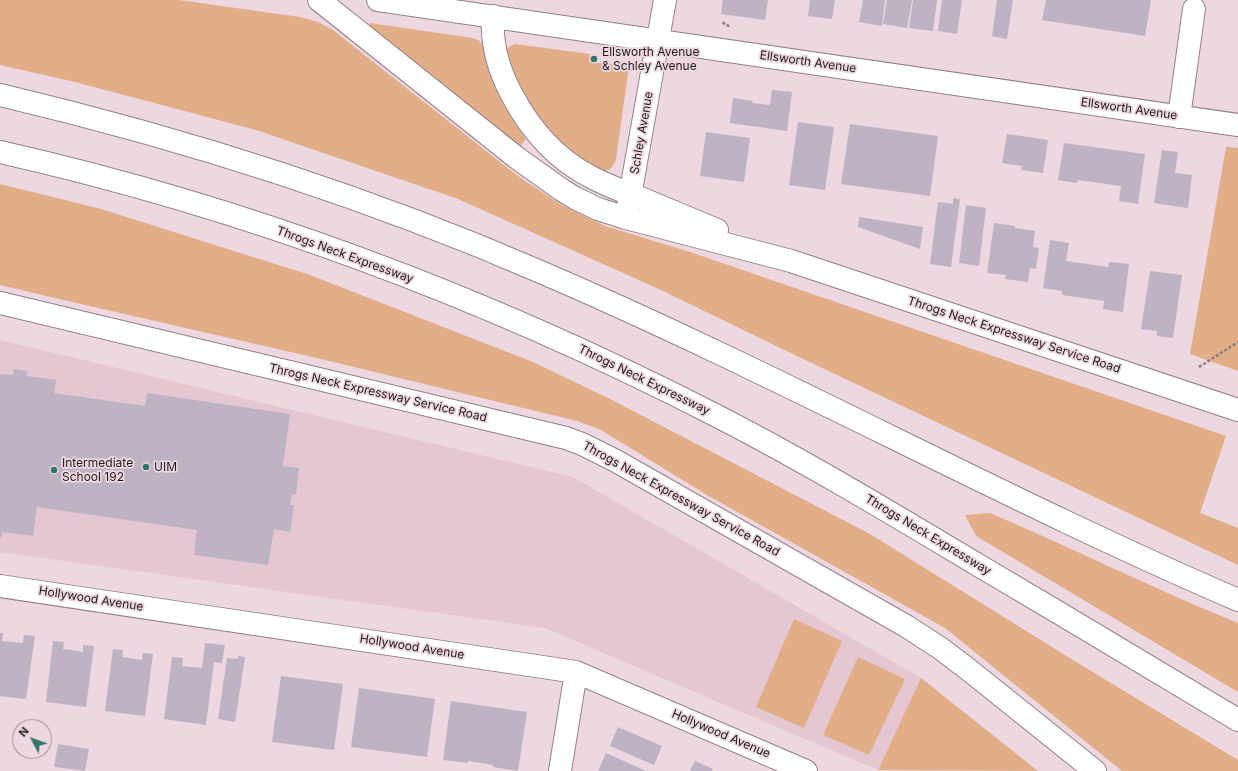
<!DOCTYPE html>
<style>
body{margin:0}
#map{position:relative;width:1238px;height:771px;overflow:hidden;background:#edd7e0;font-family:Inter,sans-serif}
canvas{display:block}
.north{position:absolute;left:12px;top:719px;width:40px;height:40px;box-sizing:border-box;background:#edd7e0;border:1px solid #9c8b92;border-radius:50%;rotate:311deg;font-size:11px;font-weight:700;line-height:16px;text-align:center;color:#221a1d}
.north::after{content:'';display:block;margin:auto;width:14px;height:18px;background:#31766b;clip-path:polygon(50% 0,100% 100%,50% 72%,0 100%)}
</style>
<div id="map">
<canvas width="1238" height="771"></canvas>
<div class="north">N</div>
</div>
<script>
const ctx = document.querySelector('canvas').getContext('2d');
ctx.lineJoin = 'round';
function fillPath(path, color) {
  ctx.fillStyle = color;
  ctx.fill(path, 'evenodd');
}
function stroke(path, color, width, dash) {
  ctx.strokeStyle = color;
  ctx.lineWidth = width;
  ctx.lineCap = dash ? 'butt' : 'round';
  ctx.setLineDash(dash || []);
  ctx.stroke(path);
}
function label(font, color, halo, rows, align = 'center') {
  ctx.font = font + ' Inter,sans-serif';
  ctx.lineWidth = 3.5;
  ctx.setLineDash([]);
  ctx.textBaseline = 'middle';
  ctx.strokeStyle = halo;
  ctx.fillStyle = color;
  for (const [text, x, y, turn = 0] of rows) {
    ctx.save();
    ctx.translate(x, y);
    ctx.rotate((+turn || 0) * Math.PI / 180);
    ctx.textAlign = isNaN(turn) ? turn : align;
    if (halo) ctx.strokeText(text, 0, 0);
    ctx.fillText(text, 0, 0);
    ctx.restore();
  }
}
const built = new Path2D(`
 M0,340L573,477L921,678L878,770L545,628L0,552Z`);
const green = new Path2D(`
 M0,0H179L300,17L318,22L333,30L505,166L525,181L562,205L605,226L693,253L1226,436L1200,513L1238,528V565L799,357L661,290L458,199L256,130L75,82L0,65Z
 M370,23L473,38L480,41C487,51 487,65 491,76C499,99 512,120 526,139L520,146L420,66L369,28Z
 M515,44L590,54L589,62L629,66L616,159C613,167 610,171 601,172L566,148L537,119L515,79L506,53L507,48Z
 M1226,147L1238,148V371L1190,354Z
 M0,184L101,209L310,275L533,362L610,399L870,534L1073,660L1238,760V771H1122L945,628L707,495L601,430L577,421L321,359L59,299L0,285Z
 M990,513C1073,548 1154,589 1238,623V692L976,536L965,515Z
 M794,619L842,641L804,728L756,707Z
 M858,657L905,679L869,755L823,735Z
 M921,678L1038,771L878,770Z`);
const building = new Path2D(`
 M723,0H768L765,20L721,14Z
 M810,0H835L832,19L808,16Z
 M863,0H885L882,26L859,22Z
 M887,0H912L907,28L883,24Z
 M913,0H937L933,31L909,28Z
 M942,0H962L957,34L938,31Z
 M997,0H1013L1007,39L992,36Z
 M1046,0H1151L1145,36L1042,20Z
 M772,90L792,92L787,131L730,123L733,98L753,101L752,103L770,105Z
 M798,122L834,127L825,190L789,185Z
 M850,124L938,136L930,196L841,184Z
 M706,132L750,138L744,182L700,176Z
 M1007,134L1048,140L1043,173L1021,170L1022,166L1002,163Z
 M1064,143L1145,154L1138,204L1119,201L1121,186L1078,180L1077,183L1058,180Z
 M1162,150L1178,152L1175,173L1192,175L1188,208L1154,203Z
 M953,198L960,199L951,267L930,264L938,202L953,204Z
 M966,205L986,208L979,266L959,263Z
 M859,217L923,227L920,249L858,227Z
 M994,223L1015,226V228L1035,231L1033,247L1039,248L1036,269L1030,268L1028,282L1005,279L1006,275L987,273Z
 M1050,240L1069,243L1066,261L1108,267L1109,262L1129,264L1123,312L1103,309L1104,301L1062,295V291L1043,288Z
 M1150,271L1182,275L1173,338L1157,336V331L1141,329Z
 M14,369L27,371L26,376L56,380L54,393L145,406L147,393L290,414L283,466L299,468L296,495L292,494L290,505H294L290,532L274,529L268,565L194,555L197,530L37,507L33,536L2,532V537H0V374L13,375Z
 M0,633H3L2,641L23,643L24,635L35,636L26,699L0,696Z
 M53,641L64,642L63,649L72,650L83,652V645L94,646L86,707L46,702Z
 M205,643L225,645L222,663L214,662L206,725L164,719L172,657L183,658L182,666L202,668Z
 M113,649L123,650L122,657L142,660L143,653L153,654L145,716L105,711Z
 M238,656L245,657L235,722L218,719L227,658L238,659Z
 M281,676L343,684L334,750L272,742Z
 M359,688L435,699L427,757L351,747Z
 M451,701L527,712L518,771L493,767V765L468,761V763L443,760Z
 M618,727L662,746L654,765L610,746Z
 M58,744L89,749L85,771L54,767Z
 M606,753L646,771H598Z
 M695,761L713,769L712,771H690Z`);
const path = new Path2D(`
 M723,22L725,25L730,26
 M1199,367L1238,342`);
const minor = new Path2D(`
 M319,0L517,158L562,190L575,198L598,209L626,218L791,261L1238,410
 M378,0L1238,125
 M493,16C491,44 499,71 512,95C530,129 556,159 591,177C606,185 622,191 638,197C664,208 691,219 717,230
 M1179,117L1194,9
 M628,207L665,0
 M0,303L566,438L582,444L616,461L906,626L940,648L969,670L1095,771
 M0,586L576,672L806,771
 M560,771L576,672`);
const highway = new Path2D(`
 M0,95C186,139 368,197 543,273C778,374 1003,499 1238,600
 M0,152C248,208 489,299 715,415C805,461 891,513 978,565C1065,616 1151,668 1238,720`);
const markers = [
 [594,59,4,"#31766b"],
 [146,467,4,"#31766b"],
 [54,470,4,"#31766b"]
];
const poiNames = [
 ["Ellsworth Avenue",602,52],
 ["& Schley Avenue",602,66],
 ["Intermediate",62,463],
 ["School 192",62,477],
 ["UIM",154,467]
];
const streetNames = [
 ["Ellsworth Avenue",808,62,8],
 ["Ellsworth Avenue",1129,109,8],
 ["Schley Avenue",642,133,-80],
 ["Throgs Neck Expressway",345,255,20],
 ["Throgs Neck Expressway Service Road",1014,335,18],
 ["Throgs Neck Expressway",644,380,26],
 ["Throgs Neck Expressway Service Road",378,393,13],
 ["Throgs Neck Expressway Service Road",681,499,29],
 ["Throgs Neck Expressway",928,535,31],
 ["Hollywood Avenue",91,599,9],
 ["Hollywood Avenue",412,647,9],
 ["Hollywood Avenue",721,734,23]
];
fillPath(built, '#e4c7d3');
fillPath(green, '#e1ae87');
fillPath(building, '#beb3c3');
stroke(minor, '#948189', 24);
stroke(highway, '#948189', 24);
stroke(path, '#8c7d83', 2.5, [3, 2]);
stroke(minor, '#fff', 22);
stroke(highway, '#fff', 22);
for (const [x, y, r, color] of markers) {
  const dot = new Path2D();
  dot.arc(x, y, r, 0, 2 * Math.PI);
  ctx.fillStyle = color;
  ctx.fill(dot);
  stroke(dot, '#edd7e0', 1.5);
}
label('12px', '#221a1d', '#edd7e0', poiNames, 'left');
label('12px', '#221a1d', '#edd7e0', streetNames);
</script>
